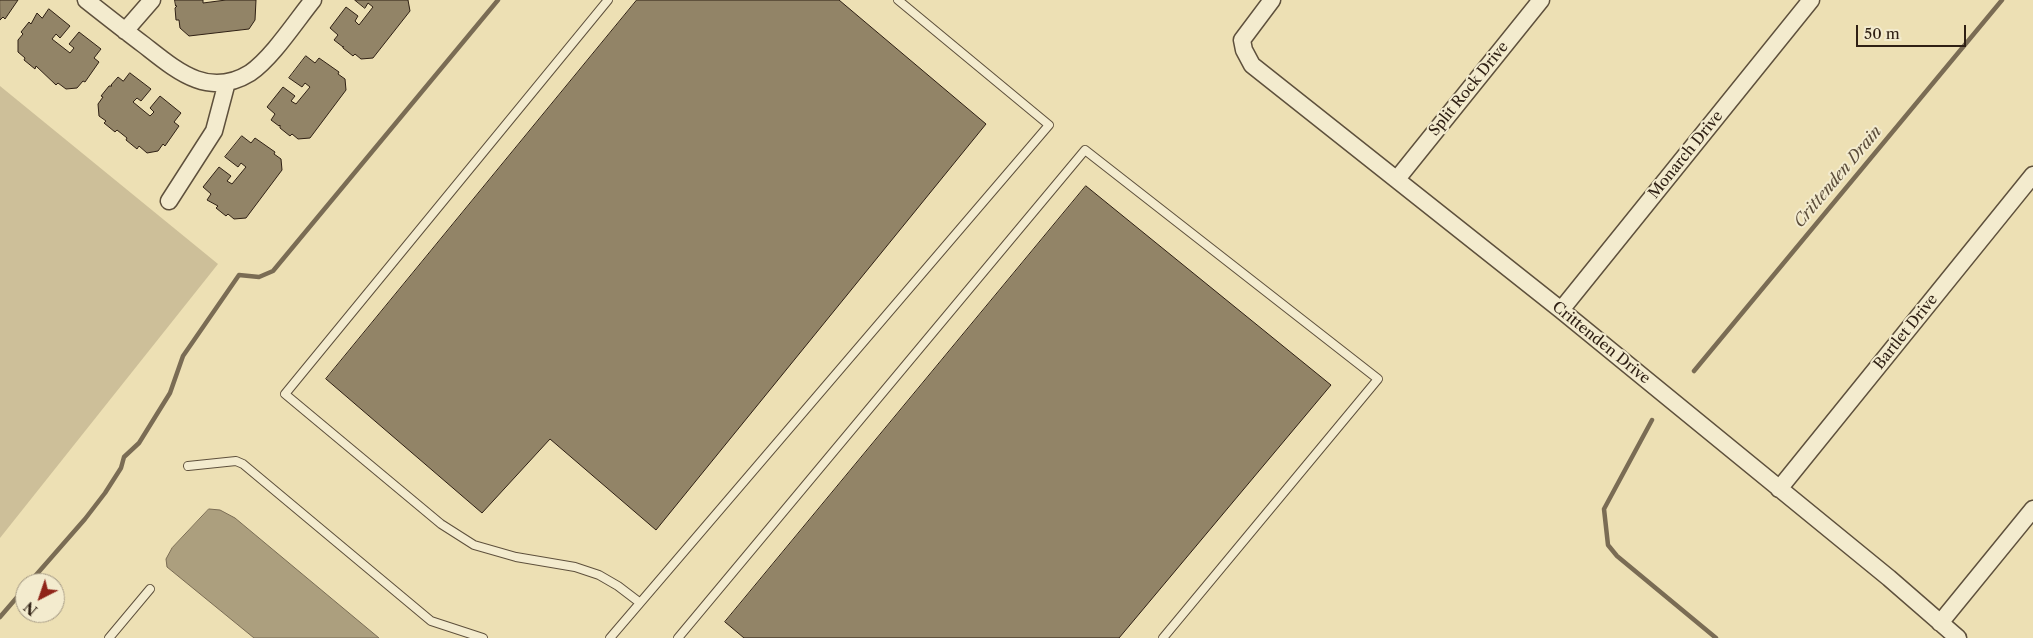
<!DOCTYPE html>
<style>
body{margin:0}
#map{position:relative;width:2033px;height:638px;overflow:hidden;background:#ede0b4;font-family:"Libre Caslon Text",serif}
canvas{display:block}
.north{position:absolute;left:15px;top:573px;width:50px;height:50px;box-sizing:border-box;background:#f3ebce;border:1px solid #a59a84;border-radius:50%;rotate:221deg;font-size:14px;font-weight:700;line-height:20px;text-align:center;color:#2f2014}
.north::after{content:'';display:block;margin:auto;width:18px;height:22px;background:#8f2418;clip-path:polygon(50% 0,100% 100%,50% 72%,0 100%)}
.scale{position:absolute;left:1856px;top:25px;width:110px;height:22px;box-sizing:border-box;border:2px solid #2f2014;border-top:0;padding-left:6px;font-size:15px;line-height:18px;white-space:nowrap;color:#2f2014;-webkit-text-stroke:4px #f3ebce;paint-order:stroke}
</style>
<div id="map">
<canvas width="2033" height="638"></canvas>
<div class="north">N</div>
<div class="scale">50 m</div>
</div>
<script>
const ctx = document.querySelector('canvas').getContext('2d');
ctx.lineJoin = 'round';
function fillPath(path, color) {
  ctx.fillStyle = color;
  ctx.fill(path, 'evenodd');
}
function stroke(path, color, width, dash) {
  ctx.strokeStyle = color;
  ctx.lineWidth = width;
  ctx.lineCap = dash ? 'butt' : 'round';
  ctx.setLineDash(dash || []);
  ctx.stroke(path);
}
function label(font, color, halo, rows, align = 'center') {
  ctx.font = font + ' "Libre Caslon Text",serif';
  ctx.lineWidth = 4;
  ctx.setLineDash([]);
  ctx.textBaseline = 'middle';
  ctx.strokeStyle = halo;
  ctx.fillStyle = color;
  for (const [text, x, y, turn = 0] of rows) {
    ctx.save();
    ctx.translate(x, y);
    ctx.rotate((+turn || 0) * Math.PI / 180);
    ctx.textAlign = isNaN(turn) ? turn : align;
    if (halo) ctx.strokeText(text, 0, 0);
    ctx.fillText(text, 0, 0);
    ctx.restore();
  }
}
const green = new Path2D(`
 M0,86L218,264L0,538Z`);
const water = new Path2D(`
 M209,509L220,510L235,518L379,638H254L167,567L166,559L172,548Z`);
const stream = new Path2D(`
 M1694,371L2002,0
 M1652,420L1604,509L1608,545L1617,556L1716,638
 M29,583L85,519L105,493L121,468L124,457L139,443L170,393L183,356L239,275L259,277L273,271L498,0
 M0,617L25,588`);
const building = new Path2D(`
 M0,0H18L5,19L3,17L0,20Z
 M175,0H203V3L226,0H256L255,20L249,29L189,36L180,28L179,20H176L175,8L177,6H176Z
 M355,0H408L410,11L373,58L361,59L355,54L353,56L343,48V46V47L334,40L338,35L330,28L346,7L358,16L355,21L359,25L373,7L368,3L365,8Z
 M637,0H839L986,124L656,530L550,439L482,513L326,379Z
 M49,9L70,26L60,38L56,34L52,39L70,53L74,48L69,44L79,32L101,49L94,58L99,62L85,82L83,81L77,88L66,89L58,83L56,85L36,66L35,69L24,60L25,58L18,52V40L23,34L21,32L29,22L31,24L37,13L42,18Z
 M306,56L315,63L319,58L339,72L338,74L345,79L346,90L310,138L298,139L292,134L290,136L280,128V125L279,126L271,120L275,114L267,107L283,87L295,96L291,101L296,104L310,87L305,83L302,87L289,78Z
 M130,73L151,89L141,101L137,98L133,102L150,116L154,112L150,108L160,96L181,113L174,122L179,126L165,146L163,144L158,151L147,153L139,146L137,149L126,140L127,138L117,130L115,132L104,123L106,121L99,116L98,104L103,97L101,96L109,86H112L111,85L118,77L123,81Z
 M242,136L251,143L255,138L275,152L274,154L281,159L282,170L246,218L234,219L228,214L226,216L216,208L218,206L207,200L211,194L203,187L219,167L231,176L227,181L232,184L246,167L241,163L238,167L225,157Z
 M1086,186L1331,385L1119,638H744L725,622Z`);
const service = new Path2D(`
 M608,0L285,394L441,524L474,545L516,557L575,567L599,575L618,586L639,602
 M188,466L236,461L243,464L431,621L483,638
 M109,638L150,589
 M610,638L1049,125L898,0
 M678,638L1085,150L1378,379L1163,638`);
const minor = new Path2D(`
 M86,0C105,15 124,30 144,45C176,70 208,99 250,73C272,58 296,21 313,0
 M1272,0L1242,40L1244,50L1252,65L1561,310L1889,578L1958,638
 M125,31L152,0
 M1397,179L1541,0
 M169,201L214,131L227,82
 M1561,310L1811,0
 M1779,489L2033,175
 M1940,623L2033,509`);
const streetNames = [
 ["Split Rock Drive",1469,89,-51],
 ["Monarch Drive",1686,155,-51],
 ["Bartlet Drive",1906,332,-51],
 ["Crittenden Drive",1601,343,39]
];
const waterNames = [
 ["Crittenden Drain",1838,177,-50]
];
fillPath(green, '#cdbf99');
fillPath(water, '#ac9f7e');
stroke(water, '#7a6c54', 1);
stroke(stream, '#7a6c54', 4.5);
fillPath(building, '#928467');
stroke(building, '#2f2014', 1);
stroke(service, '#5e503c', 10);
stroke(minor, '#5e503c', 19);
stroke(service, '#f3ebce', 8);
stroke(minor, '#f3ebce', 16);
label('15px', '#2f2014', '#f3ebce', streetNames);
label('italic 16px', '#5b4c39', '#f3ebce', waterNames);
</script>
